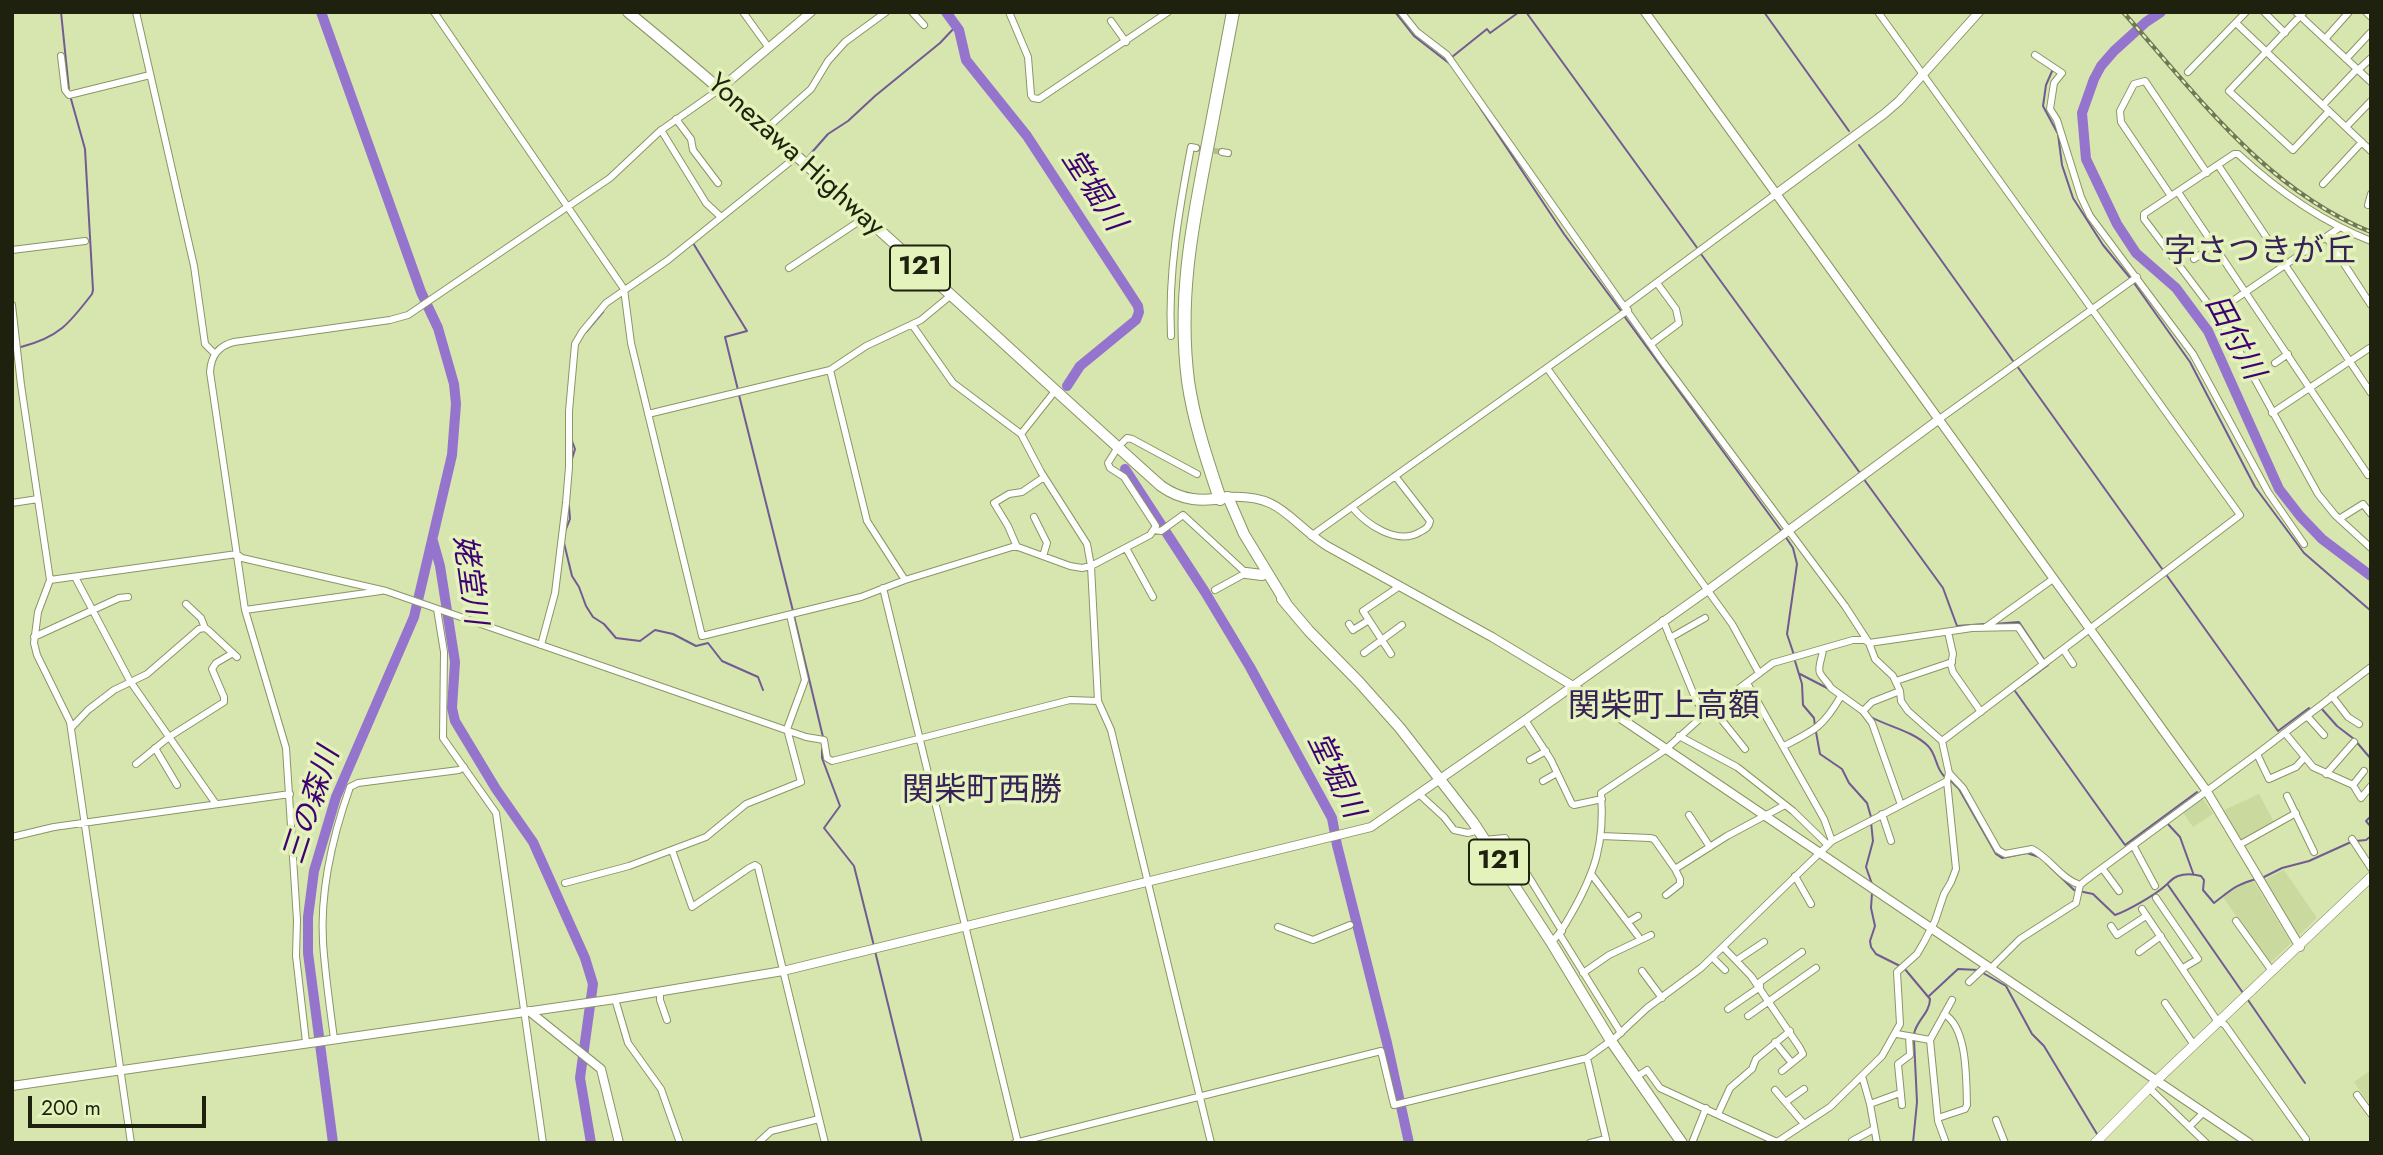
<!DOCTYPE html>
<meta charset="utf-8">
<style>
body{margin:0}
#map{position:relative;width:2383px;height:1155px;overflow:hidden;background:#d7e5af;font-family:Jost,sans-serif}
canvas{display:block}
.frame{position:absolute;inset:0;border:14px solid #1d210d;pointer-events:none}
.scale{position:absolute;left:28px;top:1096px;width:178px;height:32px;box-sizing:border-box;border:4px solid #1d210d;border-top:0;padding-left:9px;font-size:21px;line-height:24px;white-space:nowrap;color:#1d210d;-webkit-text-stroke:5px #e4f2bc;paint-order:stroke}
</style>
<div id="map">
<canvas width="2383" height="1155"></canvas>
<div class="frame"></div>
<div class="scale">200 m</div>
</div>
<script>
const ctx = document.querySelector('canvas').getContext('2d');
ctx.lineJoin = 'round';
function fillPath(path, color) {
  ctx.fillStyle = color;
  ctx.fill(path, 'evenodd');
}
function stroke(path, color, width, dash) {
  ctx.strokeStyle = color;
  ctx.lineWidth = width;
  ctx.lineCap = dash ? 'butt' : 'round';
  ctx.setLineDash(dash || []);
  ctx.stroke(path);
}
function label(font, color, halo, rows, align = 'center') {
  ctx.font = font + ' Jost,"Noto Sans JP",sans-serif';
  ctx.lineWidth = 7;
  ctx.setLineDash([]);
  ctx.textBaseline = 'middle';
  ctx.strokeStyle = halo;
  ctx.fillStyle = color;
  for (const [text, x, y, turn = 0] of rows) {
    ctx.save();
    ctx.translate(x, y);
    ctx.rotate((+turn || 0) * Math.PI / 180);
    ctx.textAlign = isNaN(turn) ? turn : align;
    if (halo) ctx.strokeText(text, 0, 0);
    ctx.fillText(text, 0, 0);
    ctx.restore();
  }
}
const built = new Path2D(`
 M2259,794L2274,822L2238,842L2222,811Z
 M2201,796L2213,814L2193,827L2181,809Z
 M2284,870L2317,918L2298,936L2264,880Z
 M2247,881L2254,882L2291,943L2269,964L2223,897Z
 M2371,1070V1107L2354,1082Z`);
const stream = new Path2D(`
 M61,12L69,90
 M1395,12L1414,36L1450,64
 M1526,12L1698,249
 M1764,12L1849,131
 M1452,57L1487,29L1490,33L1519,12
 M2053,69L2046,85L2043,106L2058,134L2062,165L2073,198L2103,245L2131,279
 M1471,94L1564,234L1621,311
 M1859,145L2013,361
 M806,159L828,134L848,121L875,96L940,43L956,26
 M693,243L747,331L725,337L738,390
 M1701,254L1860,473
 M2134,283L2190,362L2255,487L2304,553L2371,611
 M1624,316L1782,532
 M586,332L603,312
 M21,347C59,337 69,324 92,294L93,290L85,149L71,99
 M2017,366L2278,731L2309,708L2311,712
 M739,395L793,611
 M572,459L575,449L572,441
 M1863,478L1943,588L1957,626L1985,624
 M564,534L570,519L569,506
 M1785,536L1793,548L1797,564L1787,634L1794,655
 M564,543L572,576L579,587L586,606L593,617L604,624L616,638L640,641L655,630L673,634L696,646L708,643L722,661L758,677L763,690
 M794,616L823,737
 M1994,624L2019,622L2045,661
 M1795,661L1802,684L1803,705L1814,718L1815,726
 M1800,674L1829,689
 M2021,685L2048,665
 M2015,691L2125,845L2197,792
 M2321,708L2337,726L2354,739L2371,759
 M1871,717C1889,727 1913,731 1928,746C1937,755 1935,767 1944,776
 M1816,732L1820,754L1842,769L1849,783L1867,803L1871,817
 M822,749V758L840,806L824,828L854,866L874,946
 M1949,779L1959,789L1996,854L2002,858L2027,853L2039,857
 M2371,816L2366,821L2371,827
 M1871,822L1873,841L1866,867L1872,884
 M2167,823L2180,837L2193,873
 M2356,841L2366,840L2371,836
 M2046,863L2074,890L2093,894L2115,915C2127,911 2155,895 2165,886C2170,882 2172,878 2178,876C2186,873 2194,874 2201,876L2204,880L2203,890L2214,903C2230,891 2236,884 2257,879
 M2262,878L2282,868L2309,861L2351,842
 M2168,885L2243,993
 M1872,893L1871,908L1875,926L1870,941L1871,947L1876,954L1904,968L1930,999C1930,1013 1916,1021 1914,1034
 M875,951L922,1143
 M1983,973L2006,986L2032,1034L2044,1046L2097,1134
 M1929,996L1958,969L1978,970
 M2248,1000L2305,1083
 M1913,1143L1917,1102L1914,1040`);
const river = new Path2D(`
 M321,12L421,292L438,328L454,384L456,404L452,455L414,617L336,797L314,871L308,917V953L333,1143
 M946,12L959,30L966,60L1027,136L1138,306L1139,312L1136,320L1080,366L1067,386
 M2161,12L2146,22L2114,51L2101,66L2094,79L2082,113L2086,159L2117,224L2136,253L2176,288L2208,331L2279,489L2300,516L2322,539L2371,576
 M1125,469L1205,592L1250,667L1332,818L1337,845L1387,1043L1409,1143
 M433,541L440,566L455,662L452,708L455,721L496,789L533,842L585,958L593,984L580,1078L591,1143`);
const minorTunnel = new Path2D(`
 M1196,148L1222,152`);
const minor = new Path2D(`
 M136,12L194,266L205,344L215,354
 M434,12L624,289L631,343L702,636L861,597L905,580L1012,547H1018L1070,566L1082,568L1091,566L1150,535L1156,526L1124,477L1110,468L1108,463L1118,447L1127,438L1132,439L1197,474
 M743,12L769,48
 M912,12L924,25
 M1009,12L1028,57L1031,95L1033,98L1039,99L1168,12
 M1401,12L1417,32L1447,55L1663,362L1845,606L1869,643L1875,659L1893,676L1900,691L1901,701L1908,711L1942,741L1949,773L1947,781L1956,869L1951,882L1944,894L1935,921L1924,942L1917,954L1897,972L1900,1024L1882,1056L1830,1107L1777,1142
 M1878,12L2240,515L1942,741
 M2264,12L2285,33
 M2296,12L2371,82
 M2304,12L2229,91L2293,150L2329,111
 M2366,12L2371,17
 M1111,21L1126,42
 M2236,23L2371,151
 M2325,39L2349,12
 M2035,55L2062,73L2054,83L2050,109L2057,120L2081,197L2090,216L2193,354L2268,492L2304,544
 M61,56L65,90L69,95L150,75
 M2346,59L2371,32
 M2358,70L2371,58
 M2188,72L2246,12
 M2323,105L2357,69
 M676,119L691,139L693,150L718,183
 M2346,127L2371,101
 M766,129L811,89L828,61L845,42L886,12
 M661,130L706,203L721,217
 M1222,152L1228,153
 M2218,165L2371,393
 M2207,173L2145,81L2134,84L2120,111L2121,122L2171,196L2234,154H2238C2278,191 2320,221 2371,241
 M2323,184L2362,142
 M2178,192L2368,475L2371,473
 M2171,196L2144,214V219L2215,313L2237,347L2318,494L2335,515L2371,548
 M2368,205L2371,194
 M2327,238L2371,305
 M12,250L85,241
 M2194,259L2215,245
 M789,268L864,218
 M12,305L21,385L50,580L38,612L34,643L37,655L70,722L131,1143
 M1625,306L1776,194
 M2215,313L2339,228
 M913,326L953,383L1021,434L1041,472L1087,544L1091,566L1098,701L1111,730L1211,1143
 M1171,336C1168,272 1179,210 1191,147L1196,148
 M1651,344L1679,323L1676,309L1657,283
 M2275,363L2288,354
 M1547,368L1732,624L1759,673
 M830,370L867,521L905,580
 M2272,413L2371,347
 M648,414L830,370L866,346L921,320L950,296
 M1938,420L2137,277
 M1021,434L1055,391
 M12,503L38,499
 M1352,507C1366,524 1397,546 1420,532C1426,529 1429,527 1430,521L1395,476
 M1034,517L1047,543L1043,556
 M2339,519L2363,504L2371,514
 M1154,530L1161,531L1183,515L1246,573L1215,590
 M1311,536L1628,310
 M1017,547L1008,526L994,503L1009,494L1022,492L1044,477
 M1126,548L1153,597
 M75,577L130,681L216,804
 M50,580L237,554L242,558L386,591L806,737L824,740L827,758L832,761L1070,700L1098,701
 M883,588L1018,1143
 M186,604L201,618L205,628
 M437,609L444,652L443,738L496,813L543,1143
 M245,610L381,591
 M1663,620L1696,700L1705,714
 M1349,624L1353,630L1369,620
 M1986,627L2053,579
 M1948,632L1953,654L1951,665L1953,672L1981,712
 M34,637L119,598L128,597
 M1670,638L1705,618
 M541,645L555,593L566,503L569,467V411L575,344L582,332L606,303L668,260L796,157
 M1823,649C1823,656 1817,667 1820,673C1823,679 1828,682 1831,688L1863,711L1872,723L1901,805
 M2063,649L2073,664
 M1364,653L1402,625
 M1391,654L1363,611L1400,586
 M1896,681L1952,662
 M1747,683L1824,819L1832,841
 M2332,696L2348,717L2359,724
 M1713,709L1745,749
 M1863,711L1872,702L1900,691
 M2307,716L2324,735
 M1525,720L1551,760L1572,804L1574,805L1602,799
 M71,728L88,710L114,690L147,674L199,629L205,628L208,630L237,657
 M2285,733L2313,767L2353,785L2361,798L2371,786
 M1679,736L1737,767L1793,811L1828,845
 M1784,746C1815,730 1823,727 1841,696
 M155,748L177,785
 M2257,754L2269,779L2296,767L2304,758
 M1530,760L1546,751
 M136,764L169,737L224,702V697L212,669L216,663L233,653
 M1949,773L1963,788L1998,850L2005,854L2032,849C2050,858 2061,879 2080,885
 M2326,774L2354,742
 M1543,781L1557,773
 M2353,785L2364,771
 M1419,794L1444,817L1454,830L1468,833L1479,830
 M2287,796L2314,852
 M1882,814L1891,841
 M1689,815L1710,847
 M1601,836L1650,838L1654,839L1675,869L1727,836L1785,805
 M12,837L54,827L290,794
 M2352,839L2371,868
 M1484,840L1505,838L1562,931
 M2133,845L2155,886
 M2239,845L2296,813
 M672,850L692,907L749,868L755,865L758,867L825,1143
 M2102,868L2119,891
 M1592,875L1638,936
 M1795,876L1811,904
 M565,883L629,866L706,837L746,804L801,782L787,729L805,680L790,615
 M1666,895L1680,884V879L1675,869
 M2156,898L2198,959L2183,968
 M2142,909L2216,1019L2225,1025L2306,1139
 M2236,921L2272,971
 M1628,922L1638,916
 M2111,926L2117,935L2146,916
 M1278,927L1313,940L1350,925
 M1560,935L1621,1033
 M1551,942C1560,935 1564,926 1570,916C1595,873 1605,843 1601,793L1665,750L1705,714L1773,663L1853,640H1865L1869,643L1972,628L2018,627L2043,664
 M1724,948L1751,976L1800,1048L1803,1054L1782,1071
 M2139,952L2161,936
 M1713,958L1725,970
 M1737,960L1764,942
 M1991,968L2020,939L2076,903L2080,885L2086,880L2257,754L2371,667
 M1642,971L1662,998
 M1583,973L1609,955L1651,935
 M1969,982L1987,965
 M660,992V1000L667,1020
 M615,999L628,1043L661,1089L680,1143
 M2165,1003L2194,1045
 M1728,1009L1760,987V982L1802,952
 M1748,1016L1816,968
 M1897,1034L1930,1040L1938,1121L1946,1143
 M334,1039C330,1007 325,974 323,942C320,890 333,835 350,787L358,783L459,770L464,767
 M1930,1040L1952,1000
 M306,1042L296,956L297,920L286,748L245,610L210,372C211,356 218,346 234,342L390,320L408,315L610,178L660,131L720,89
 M1775,1042L1791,1062
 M1587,1058L1607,1143
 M1862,1076L1870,1104L1877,1143
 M1636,1077L1647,1070L1660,1088L1779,1143
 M2150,1089L2206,1143
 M1775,1090L1804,1124
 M2357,1095L2371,1114
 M1787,1101L1804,1089
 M1870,1104L1900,1093
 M1902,1105L1898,1064L1910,1055L1909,1036
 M1718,1114L1730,1088L1752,1069L1756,1059L1790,1031
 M1938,1118L1965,1109L1967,1105C1966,1080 1968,1028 1944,1014
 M1996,1120L2005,1143
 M2189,1127L2204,1112
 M1852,1141L1874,1129
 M758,1143L771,1131L819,1119
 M1015,1143L1381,1051L1394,1105L1587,1058L1616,1037L1647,1008L1701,968L1832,841L1947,781
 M1590,1143L1606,1139
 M1692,1143L1706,1108`);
const tertiary = new Path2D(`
 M1645,12L2206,790L2300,947
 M720,89L811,12
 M1776,194L1884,114L1899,101L1979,12
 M1228,497C1282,494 1287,520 1327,546L1492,637L1573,686L2249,1143
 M529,1011L601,1069L619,1143
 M12,1086L615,999L783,971L1371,827L1525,720L1708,590L1938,420`);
const secondary = new Path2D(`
 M2095,1143L2158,1079L2371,877`);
const trunk = new Path2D(`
 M628,12C812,163 984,327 1161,486C1182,501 1202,502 1228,497L1244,534L1286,603
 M1246,573L1262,575
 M1282,599L1309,631L1359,682L1400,728L1473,822L1551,942L1611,1041L1682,1143`);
const motorway = new Path2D(`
 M1220,499C1207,460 1194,422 1188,381C1178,301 1191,231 1206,154C1215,106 1224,59 1233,12`);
const rail = new Path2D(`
 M2123,12C2197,95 2265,189 2371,232`);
const shields = [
 [920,268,60],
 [1499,862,60]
];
const shieldNames = [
 ["121",920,268],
 ["121",1499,862]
];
const streetNames = [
 ["Yonezawa Highway",795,156,42]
];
const waterNames = [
 ["堂堀川",1092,191,57],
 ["田付川",2233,338,62],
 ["姥堂川",468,580,82],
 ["堂堀川",1334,776,64],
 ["三の森川",313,806,-72]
];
const quarterNames = [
 ["字さつきが丘",2260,253],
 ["関柴町上高額",1664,708],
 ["関柴町西勝",982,792]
];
fillPath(built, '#cada9e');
stroke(stream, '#715b93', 2);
stroke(river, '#9574cd', 10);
stroke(minorTunnel, '#b2be8f', 6, [6, 3]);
stroke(minor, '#8a9664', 8);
stroke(tertiary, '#8a9664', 10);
stroke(secondary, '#8a9664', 10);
stroke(trunk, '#8a9664', 12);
stroke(motorway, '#8a9664', 14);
stroke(minor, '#fff', 6);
stroke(tertiary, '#fff', 8);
stroke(secondary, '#fff', 9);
stroke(trunk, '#fff', 10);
stroke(motorway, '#fff', 12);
stroke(rail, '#707855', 4.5);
stroke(rail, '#e4f2bc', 2, [5]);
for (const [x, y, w] of shields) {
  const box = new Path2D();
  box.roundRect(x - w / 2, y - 22.5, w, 45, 5);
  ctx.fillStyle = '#e4f2bc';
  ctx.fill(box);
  stroke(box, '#1d210d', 2);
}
label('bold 26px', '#1d210d', null, shieldNames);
label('28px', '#1d210d', '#e4f2bc', streetNames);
label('italic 30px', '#3f0073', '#e4f2bc', waterNames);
label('32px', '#382059', '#e4f2bc', quarterNames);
</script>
